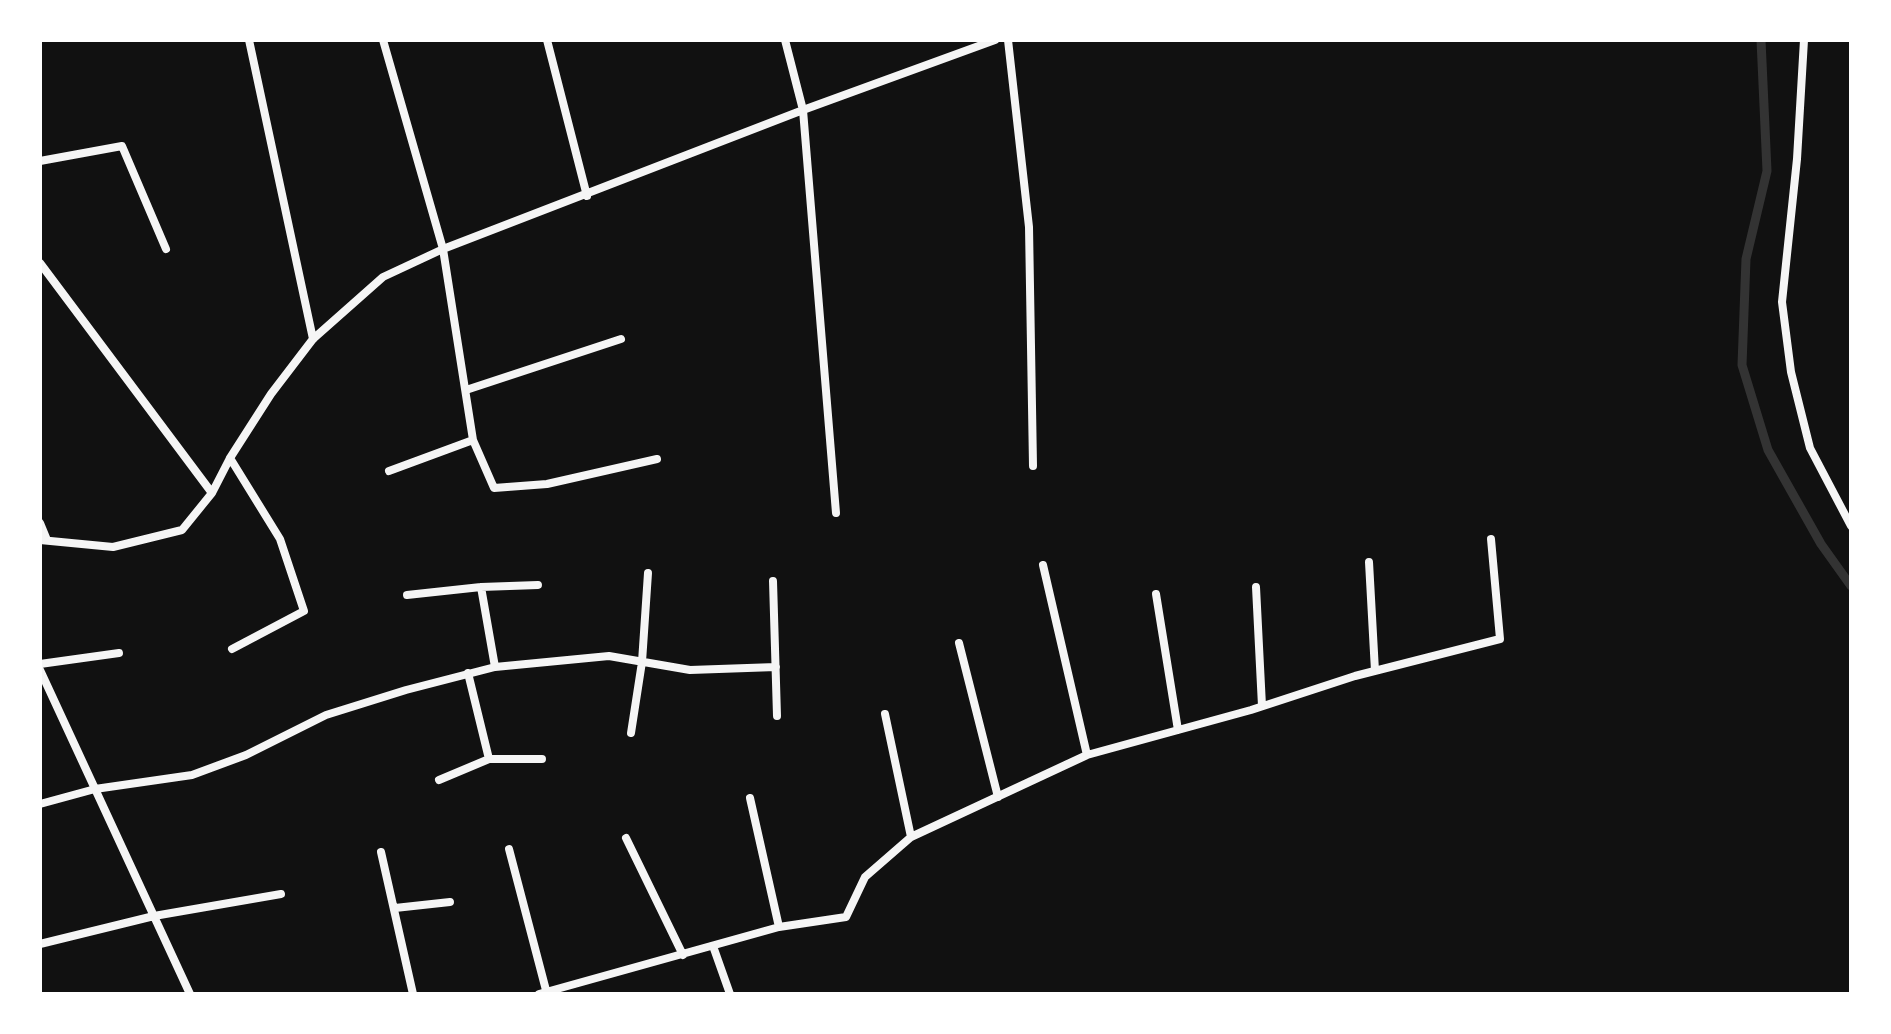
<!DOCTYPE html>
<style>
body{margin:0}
#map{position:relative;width:1891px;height:1034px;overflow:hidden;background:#111;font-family:Rubik,sans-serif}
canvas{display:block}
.frame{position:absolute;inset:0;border:42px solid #fff;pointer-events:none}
</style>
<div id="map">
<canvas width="1891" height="1034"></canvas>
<div class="frame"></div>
</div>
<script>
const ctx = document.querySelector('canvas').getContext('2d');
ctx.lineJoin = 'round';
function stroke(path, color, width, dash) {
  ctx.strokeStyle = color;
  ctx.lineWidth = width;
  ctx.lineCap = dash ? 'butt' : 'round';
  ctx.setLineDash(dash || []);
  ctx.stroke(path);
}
const stream = new Path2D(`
 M1761,40L1767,171L1746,259L1742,365L1768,450L1821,544L1851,586`);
const minor = new Path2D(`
 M249,40L313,339
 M383,40L443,249L473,440L494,488L547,484L657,459
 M547,40L587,196
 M785,40L803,110L836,513
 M1008,40L1029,227L1033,466
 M1804,40L1797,159L1782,302L1791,372L1810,448L1851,526
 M40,161L122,146L166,249
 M40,263L212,493
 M466,390L621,339
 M230,458L280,539L304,611L232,649
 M389,471L473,440
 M40,523L47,540
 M40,540L113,547L182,530L212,493L230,458L271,394L313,339L383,277L443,249L803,110L995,40
 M1369,562L1375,671
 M1043,565L1087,755
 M773,581L777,716
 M481,587L495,667
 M1256,587L1262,706
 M1156,594L1178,730
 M407,595L481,587L538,585
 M959,643L998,797
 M40,664L119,653
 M40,670L190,994
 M468,673L489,759
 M885,714L911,837
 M631,733L642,662L648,573
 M439,780L489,759H542
 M750,798L779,927
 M40,804L95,789L192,775L246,755L326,715L406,690L495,667L609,656L690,670L776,667
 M626,838L683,955
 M509,849L547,994
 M381,852L413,994
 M395,908L450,902
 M40,944L154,916L281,894
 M713,946L730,994
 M539,994L779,927L846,917L865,877L911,837L1087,755L1251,710L1355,676L1500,639L1491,539`);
stroke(stream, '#333', 9);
stroke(minor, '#f5f5f5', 8);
</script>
